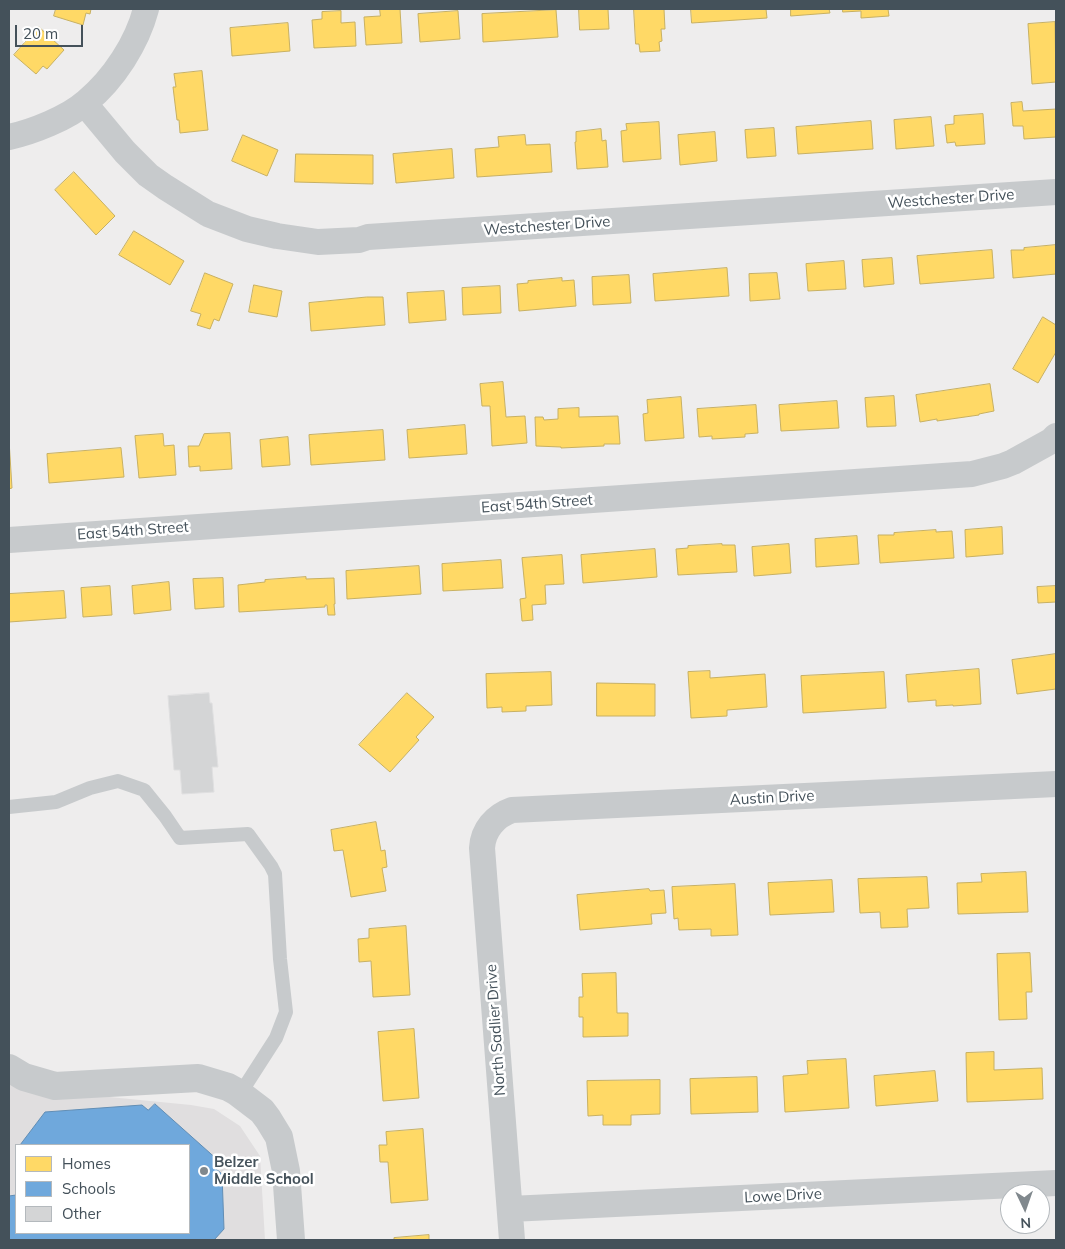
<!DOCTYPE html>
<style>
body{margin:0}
#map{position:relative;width:1065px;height:1249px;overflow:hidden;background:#eeeded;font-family:Mulish,sans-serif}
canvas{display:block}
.frame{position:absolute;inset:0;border:10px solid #44515a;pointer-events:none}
.legend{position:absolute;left:15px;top:1144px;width:175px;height:90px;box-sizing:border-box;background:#fff;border:1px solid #b4b9bd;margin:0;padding:6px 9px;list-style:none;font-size:15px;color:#44515a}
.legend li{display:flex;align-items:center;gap:10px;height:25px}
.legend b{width:25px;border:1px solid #b4b9bd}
.north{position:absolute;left:1000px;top:1184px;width:50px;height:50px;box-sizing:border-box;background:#fff;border:1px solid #b4b9bd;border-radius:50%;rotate:177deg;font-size:14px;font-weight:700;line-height:20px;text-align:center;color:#44515a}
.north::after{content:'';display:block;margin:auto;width:18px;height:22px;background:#80888d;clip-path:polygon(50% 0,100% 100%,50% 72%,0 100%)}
.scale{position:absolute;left:15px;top:25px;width:68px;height:22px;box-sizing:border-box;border:2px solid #44515a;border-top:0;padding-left:6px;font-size:15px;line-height:18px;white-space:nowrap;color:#44515a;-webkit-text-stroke:4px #fff;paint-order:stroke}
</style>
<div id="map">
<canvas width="1065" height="1249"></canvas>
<div class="frame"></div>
<ul class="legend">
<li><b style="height:14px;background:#ffd966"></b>Homes</li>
<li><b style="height:14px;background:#6fa8dc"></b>Schools</li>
<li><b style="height:14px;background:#d4d5d6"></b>Other</li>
</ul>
<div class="north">N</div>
<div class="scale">20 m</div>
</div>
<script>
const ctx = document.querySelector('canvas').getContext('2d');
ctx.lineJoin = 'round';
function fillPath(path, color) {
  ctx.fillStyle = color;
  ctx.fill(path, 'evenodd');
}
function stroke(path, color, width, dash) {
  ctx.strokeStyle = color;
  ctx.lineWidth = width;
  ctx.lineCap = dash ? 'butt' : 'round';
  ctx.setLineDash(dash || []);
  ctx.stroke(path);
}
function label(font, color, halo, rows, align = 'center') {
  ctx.font = font + ' Mulish,sans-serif';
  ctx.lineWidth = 5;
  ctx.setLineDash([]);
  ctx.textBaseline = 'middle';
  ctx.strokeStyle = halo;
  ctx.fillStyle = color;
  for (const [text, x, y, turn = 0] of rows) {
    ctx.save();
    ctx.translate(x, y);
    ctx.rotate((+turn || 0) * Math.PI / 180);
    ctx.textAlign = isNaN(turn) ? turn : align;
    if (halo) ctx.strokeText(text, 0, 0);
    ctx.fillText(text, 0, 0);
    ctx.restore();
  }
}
const education = new Path2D(`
 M9,1075L48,1091L191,1105L214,1109L240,1126L260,1156L265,1240H9ZM16,1145H189V1233H16Z`);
const homes = new Path2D(`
 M56,9H91L90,14L86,13L83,25L54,16Z
 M380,9H400L402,43L366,45L364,17L380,16Z
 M579,9H608L609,29L580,30Z
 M634,9H664L665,29H661L662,41L659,42L660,51L640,52L639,44H636Z
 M691,9H766L767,18L692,23Z
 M791,9H829L830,13L791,16Z
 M843,9H888L889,16L861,18V11L843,12Z
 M556,10L558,37L483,42L482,14Z
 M341,11V23L355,22L356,46L314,48L312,20L322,19V12Z
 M458,11L460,39L420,42L418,14Z
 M1055,22L1056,82L1032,84L1028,24Z
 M288,23L290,51L232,56L230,28Z
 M39,27L64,50L47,69L43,66L36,74L14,55Z
 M202,71L208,130L180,133L179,120H177L173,87H176L174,74Z
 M1022,102L1023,111L1056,109V137L1024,139L1023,126H1013L1011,103Z
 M983,114L985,144L956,146L955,142L947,143L945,125L954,124V116Z
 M931,117L934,146L896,149L894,120Z
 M871,121L873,149L798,154L796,127Z
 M659,122L661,159L623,162L621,131L627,130L626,124Z
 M774,128L776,156L747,158L745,130Z
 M601,129L602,141L606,140L608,167L577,169L575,142H576V132Z
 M715,132L717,161L680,165L678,135Z
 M243,135L278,150L267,176L232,161Z
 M525,135L526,145L550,144L552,172L477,177L475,149L499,147L498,137Z
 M452,149L454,178L396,183L393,154Z
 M296,154L373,155V184L295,182Z
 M74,172L115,216L96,235L55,190Z
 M134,231L184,261L170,285L119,255Z
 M1056,245V274L1013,278L1011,250H1024V248Z
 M992,250L994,278L920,284L917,256Z
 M892,258L894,284L864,287L862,260Z
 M844,261L846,289L808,291L806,264Z
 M727,268L729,296L655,301L653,274Z
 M205,273L233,284L219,321L214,319L210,329L197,325L201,314L191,311Z
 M777,273L780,299L750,301L749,274Z
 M629,275L631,303L593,305L592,277Z
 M562,278V281L574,280L576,306L519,311L517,284L528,283V281Z
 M254,285L282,291L277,317L249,312Z
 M500,286L501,313L463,315L462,288Z
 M444,291L446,320L409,323L407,293Z
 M367,297H383L385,325L311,331L309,303Z
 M1043,317L1056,325V352L1038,383L1013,369Z
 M503,382L506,417L525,416L527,443L492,446L490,406H482L480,384Z
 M990,384L994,411L979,414V415L937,421V419L920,422L916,395Z
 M894,396L896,426L867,427L865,398Z
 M681,397L684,438L645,441L643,414L648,413L647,400Z
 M837,401L839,428L781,431L779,405Z
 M756,405L758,433L745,434V437L712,439V436L699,437L697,409Z
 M579,408V417L618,416L620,444H604V446L561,448V447L536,446L535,417H543L544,420L558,419V409Z
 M465,425L467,454L409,458L407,430Z
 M383,430L385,460L311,465L309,435Z
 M230,433L232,469L200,471V466L189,467L188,446H199L204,434Z
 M163,434L164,446L174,445L176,475L139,478L135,436Z
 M288,437L290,465L262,467L260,440Z
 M9,440L12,488L9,489Z
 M121,448L124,477L49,483L47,454Z
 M1002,527L1003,554L966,557L965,530Z
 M936,530V532L952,531L954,558L880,563L878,535H894V533Z
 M857,536L859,564L816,567L815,539Z
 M722,544V545H735L737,572L678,575L676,549L688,548V546Z
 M789,544L791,573L754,576L752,547Z
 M655,549L657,577L583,583L581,555Z
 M562,555L564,584L545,585L546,604L532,605L533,620L522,621L520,599L526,598L522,558Z
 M501,560L503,588L443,591L442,564Z
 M419,566L421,594L347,599L346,571Z
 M306,577V579L334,578L335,604H334L335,615H328L327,605H325V607L239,612L238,585L265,582V580Z
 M223,578L224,607L195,609L193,579Z
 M169,582L171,610L134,614L132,586Z
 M110,586L112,615L83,617L81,588Z
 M1056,586V602L1038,603L1037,587Z
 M64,591L66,618L9,622V594Z
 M1056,654V689L1017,694L1012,660Z
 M979,669L981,704L953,706V705L936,706V700L908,702L906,675Z
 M710,671V678L765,674L767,707L727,710V716L691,718L688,672Z
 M551,672L552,705L526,706V711L502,712V707L487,708L486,674Z
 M884,672L886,708L803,713L801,676Z
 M597,683L655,684V716H597Z
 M407,693L434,717L416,737L419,740L390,772L359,745Z
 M376,822L381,851L385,850L387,867L382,868L386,891L351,897L343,850L334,851L331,830Z
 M1026,872L1028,912L958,914L957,883L982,882L981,874Z
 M927,877L929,908L907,909L908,927L881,928L880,912L860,913L858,879Z
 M832,880L834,912L770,915L768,883Z
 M735,884L738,935L711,936V929L679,930L678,918L674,919L672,887Z
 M649,889L650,891L664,890L666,913L651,914L652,924L580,930L577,895Z
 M406,926L410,995L373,997L371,961L359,962L358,939L369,938V929Z
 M1030,953L1032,992H1026L1027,1019L999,1020L997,954Z
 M616,973L617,1013H628V1036L583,1037V1017H579V997H583L582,974Z
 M414,1029L419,1098L383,1101L378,1032Z
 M994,1052V1070L1042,1068L1043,1099L967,1102L966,1053Z
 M846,1059L849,1108L785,1112L783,1076L808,1074L807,1061Z
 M935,1071L938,1101L876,1106L874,1076Z
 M757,1077L758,1112L691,1114L690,1079Z
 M660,1080V1114L631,1115V1125H603V1115L588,1116L587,1081Z
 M423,1129L428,1200L391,1203L388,1162H380L379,1145H387L386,1132Z
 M429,1235V1240H394V1238Z`);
const schools = new Path2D(`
 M155,1104L220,1162L216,1169L222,1174L224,1229L214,1240H9V1196L16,1195V1233H189V1145H20L45,1112L142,1105L148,1110Z`);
const building = new Path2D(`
 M209,693L210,703H212L218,767H212L214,792L182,794L180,770H174L168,696Z`);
const service = new Path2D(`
 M9,807L56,802L90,788L118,781L144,790L165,816L180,838L248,834L271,866L275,874L280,959L286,1012L276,1038L240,1094`);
const minor = new Path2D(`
 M85,104L125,152L148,175L165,187L208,214L247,229L277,236L318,242L359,240L368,237L1056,192
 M9,137C32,132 68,118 86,102C114,79 137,43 146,9
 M9,540L972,474L1003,466L1013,462L1051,441L1056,436
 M510,1209L1056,1183
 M512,1240L482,848C483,830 495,816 512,810L1056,784`);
const tertiary = new Path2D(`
 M9,1068L24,1077L55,1086L198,1078L228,1087L237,1092L262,1111L268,1119L279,1137L286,1171L291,1240`);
const markers = [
 [204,1171,5,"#80888d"]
];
const streetNames = [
 ["Westchester Drive",951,199,-4],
 ["Westchester Drive",547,226,-4],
 ["East 54th Street",537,504,-4],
 ["East 54th Street",133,531,-4],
 ["Austin Drive",772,798,-3],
 ["North Sadlier Drive",496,1030,-94],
 ["Lowe Drive",783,1196,-3]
];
const poiNames = [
 ["Belzer",214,1162],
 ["Middle School",214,1179]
];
fillPath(education, '#e0dedf');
fillPath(homes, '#ffd966');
stroke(homes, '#c7b062', 1);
fillPath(schools, '#6fa8dc');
stroke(schools, '#628eb5', 1);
fillPath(building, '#d4d5d6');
stroke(building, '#dfdfe0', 1);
stroke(service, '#c7cacc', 14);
stroke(minor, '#c7cacc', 26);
stroke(tertiary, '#c7cacc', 28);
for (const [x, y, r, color] of markers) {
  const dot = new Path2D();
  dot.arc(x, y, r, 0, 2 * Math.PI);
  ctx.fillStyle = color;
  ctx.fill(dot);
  stroke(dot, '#fff', 2);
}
label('15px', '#44515a', '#fff', streetNames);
label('bold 15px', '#44515a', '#fff', poiNames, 'left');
</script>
